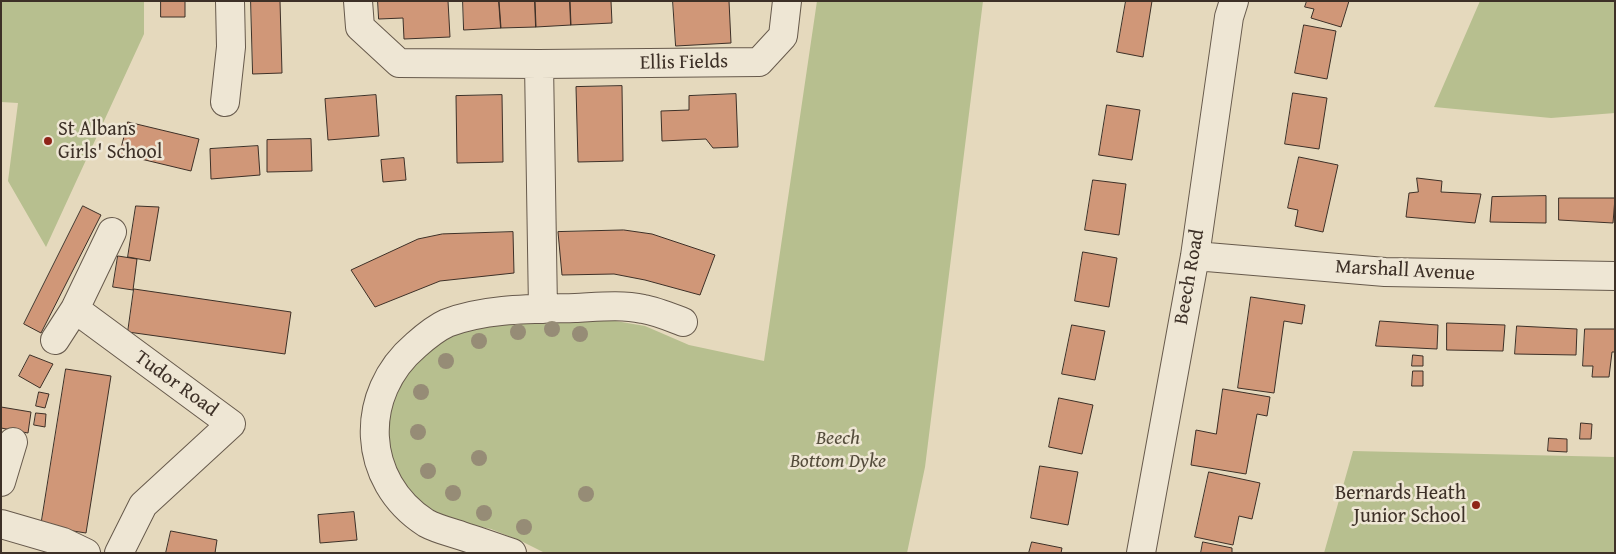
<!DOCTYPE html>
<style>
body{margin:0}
#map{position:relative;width:1616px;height:554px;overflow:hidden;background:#e5d9bd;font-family:"Gentium Book Plus",serif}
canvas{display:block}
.frame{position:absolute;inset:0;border:2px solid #3d3027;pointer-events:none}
</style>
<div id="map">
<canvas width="1616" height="554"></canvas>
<div class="frame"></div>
</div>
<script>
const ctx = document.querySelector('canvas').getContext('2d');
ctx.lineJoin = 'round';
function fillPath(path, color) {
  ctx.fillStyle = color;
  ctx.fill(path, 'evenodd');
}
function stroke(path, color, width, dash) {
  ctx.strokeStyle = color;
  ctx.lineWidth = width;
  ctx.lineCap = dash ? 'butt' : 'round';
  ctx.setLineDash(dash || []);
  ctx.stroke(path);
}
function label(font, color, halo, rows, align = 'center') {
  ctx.font = font + ' "Gentium Book Plus",serif';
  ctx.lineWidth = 5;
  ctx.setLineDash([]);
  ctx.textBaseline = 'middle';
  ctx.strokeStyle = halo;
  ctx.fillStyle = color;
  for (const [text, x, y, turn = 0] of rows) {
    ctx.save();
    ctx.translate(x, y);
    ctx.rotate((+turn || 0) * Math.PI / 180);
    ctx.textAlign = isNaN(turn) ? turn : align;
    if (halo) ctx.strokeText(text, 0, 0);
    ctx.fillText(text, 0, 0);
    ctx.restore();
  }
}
const green = new Path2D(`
 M1,1H144V34L46,247L8,181L18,103L1,102Z
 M817,1H983L925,467L907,553H545L523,542L491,529L446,520L424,504L408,490L393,466L386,422L399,382L431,346L461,331L492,324L582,321L604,319L645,326L689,345L764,361Z
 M1480,1H1615V113L1551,118L1434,107Z
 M1353,451L1615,457V553H1324Z`);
const building = new Path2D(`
 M161,1H185V17H161Z
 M251,1H280L282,73L253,74Z
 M378,1H448L450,37L404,39L403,18L379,19Z
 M463,1H499L501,28L464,30Z
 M499,1H535L536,27L501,28Z
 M535,1H570L571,25L536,27Z
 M570,1H611L612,23L571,25Z
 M673,1H729L731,43L676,46Z
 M1126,1H1152L1143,57L1117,52Z
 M1307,1H1349L1341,27L1311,18L1314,9L1305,7Z
 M1304,25L1336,31L1327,79L1295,73Z
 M622,86L623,161L578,162L576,87Z
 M1293,93L1327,98L1319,149L1285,144Z
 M736,94L738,147L713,148L706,139L662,141L661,111L689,110V96Z
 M376,95L379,136L328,140L325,99Z
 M502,95L503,162L457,163L456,96Z
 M1107,105L1140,110L1132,160L1099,155Z
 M128,122L199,139L191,171L120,154Z
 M311,139L312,171L267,172V140Z
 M258,146L260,175L211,179L210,149Z
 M1299,157L1338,165L1323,232L1295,226L1298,210L1288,208Z
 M404,158L406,180L383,182L381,160Z
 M1417,178L1442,181L1441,192L1481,194L1475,223L1406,217L1409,193L1418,192Z
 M1093,180L1126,184L1119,235L1085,230Z
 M1546,196V223L1490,222L1492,197Z
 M1559,198H1615L1613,223L1559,220Z
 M83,206L101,215L41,333L24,324Z
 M136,206L159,207L150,261L128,257Z
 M624,230L652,234L715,255L700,295L645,280L614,274L562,275L558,232Z
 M513,232L514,273L440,281L375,307L351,270L418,239L442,234Z
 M1083,252L1117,258L1109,307L1075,301Z
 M118,256L137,259L133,290L113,287Z
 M134,289L291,312L285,354L128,332Z
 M1251,297L1305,305L1302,324L1284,321L1274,393L1238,388Z
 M1380,321L1438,325L1437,349L1376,346Z
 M1447,323L1505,325L1503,351L1447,350Z
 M1072,325L1105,331L1095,380L1062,374Z
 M1517,326L1577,329L1576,355L1515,354Z
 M1585,329H1615V352H1612L1609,377H1592L1593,366H1583Z
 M30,355L53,364L40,388L19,376Z
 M1413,355L1423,356V366H1412Z
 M66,369L111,376L86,533L41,526Z
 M1413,371H1423V386H1412Z
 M1223,389L1270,397L1267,416L1257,414L1246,474L1191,465L1196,430L1216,434Z
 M39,392L49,394L45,408L36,406Z
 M1059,398L1093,405L1082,454L1049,447Z
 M1,407L31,412L28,433L1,428Z
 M36,413L46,414L45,427L34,425Z
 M1581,423L1592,424L1591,439H1580Z
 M1549,438L1567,439V452L1548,451Z
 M1040,466L1078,472L1068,525L1031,518Z
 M1209,472L1260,483L1252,519L1239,516L1233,545L1195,537Z
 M354,512L357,540L320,543L318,515Z
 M171,531L217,540L215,553H166Z
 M1032,542L1062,548L1061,553H1029Z
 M1203,542L1232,548V553H1201Z`);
const minor = new Path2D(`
 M358,1L360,27L399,63L539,64L759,62L783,36L787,1
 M539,64L543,309
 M225,102L231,47L230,1
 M112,232L75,309L231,424L143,505L119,553
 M1195,256L1385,272L1615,276
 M55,340L75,309
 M1,482L13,442
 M1,524L63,542L86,553
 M512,553C495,547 478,541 462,536C450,532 437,529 426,523C361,481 358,394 416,345C425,337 436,328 447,323C487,308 533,309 575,308C597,307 621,304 643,309C656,311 670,317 683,322
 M1141,553L1195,256L1229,17L1234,1`);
const trees = [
 [552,329],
 [518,332],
 [580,334],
 [479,341],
 [446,361],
 [421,392],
 [418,432],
 [479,458],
 [428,471],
 [453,493],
 [586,494],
 [484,513],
 [524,527]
];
const markers = [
 [48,141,5,"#8f2418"],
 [1476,505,5,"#8f2418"]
];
const streetNames = [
 ["Ellis Fields",684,63,-1],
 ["Marshall Avenue",1405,271,3],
 ["Beech Road",1190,277,-80],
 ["Tudor Road",176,384,36]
];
const poiNames = [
 ["St Albans",58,130],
 ["Girls' School",58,153],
 ["Bernards Heath",1466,494,"right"],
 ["Junior School",1466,517,"right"]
];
const parkNames = [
 ["Beech",838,439],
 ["Bottom Dyke",838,462]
];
fillPath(green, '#b7bf8f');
fillPath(building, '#d09778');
stroke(building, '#3d3027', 1);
stroke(minor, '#675a4c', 30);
stroke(minor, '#eee6d4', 28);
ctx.fillStyle = '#968c76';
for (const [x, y] of trees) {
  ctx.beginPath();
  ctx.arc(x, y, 8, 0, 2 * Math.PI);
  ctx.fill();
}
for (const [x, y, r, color] of markers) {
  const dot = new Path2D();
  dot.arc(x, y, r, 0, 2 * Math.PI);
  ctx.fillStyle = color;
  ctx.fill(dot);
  stroke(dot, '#eee6d4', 2);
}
label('20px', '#3d3027', '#eee6d4', streetNames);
label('20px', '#3d3027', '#eee6d4', poiNames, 'left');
label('italic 20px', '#554d3c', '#eee6d4', parkNames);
</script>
